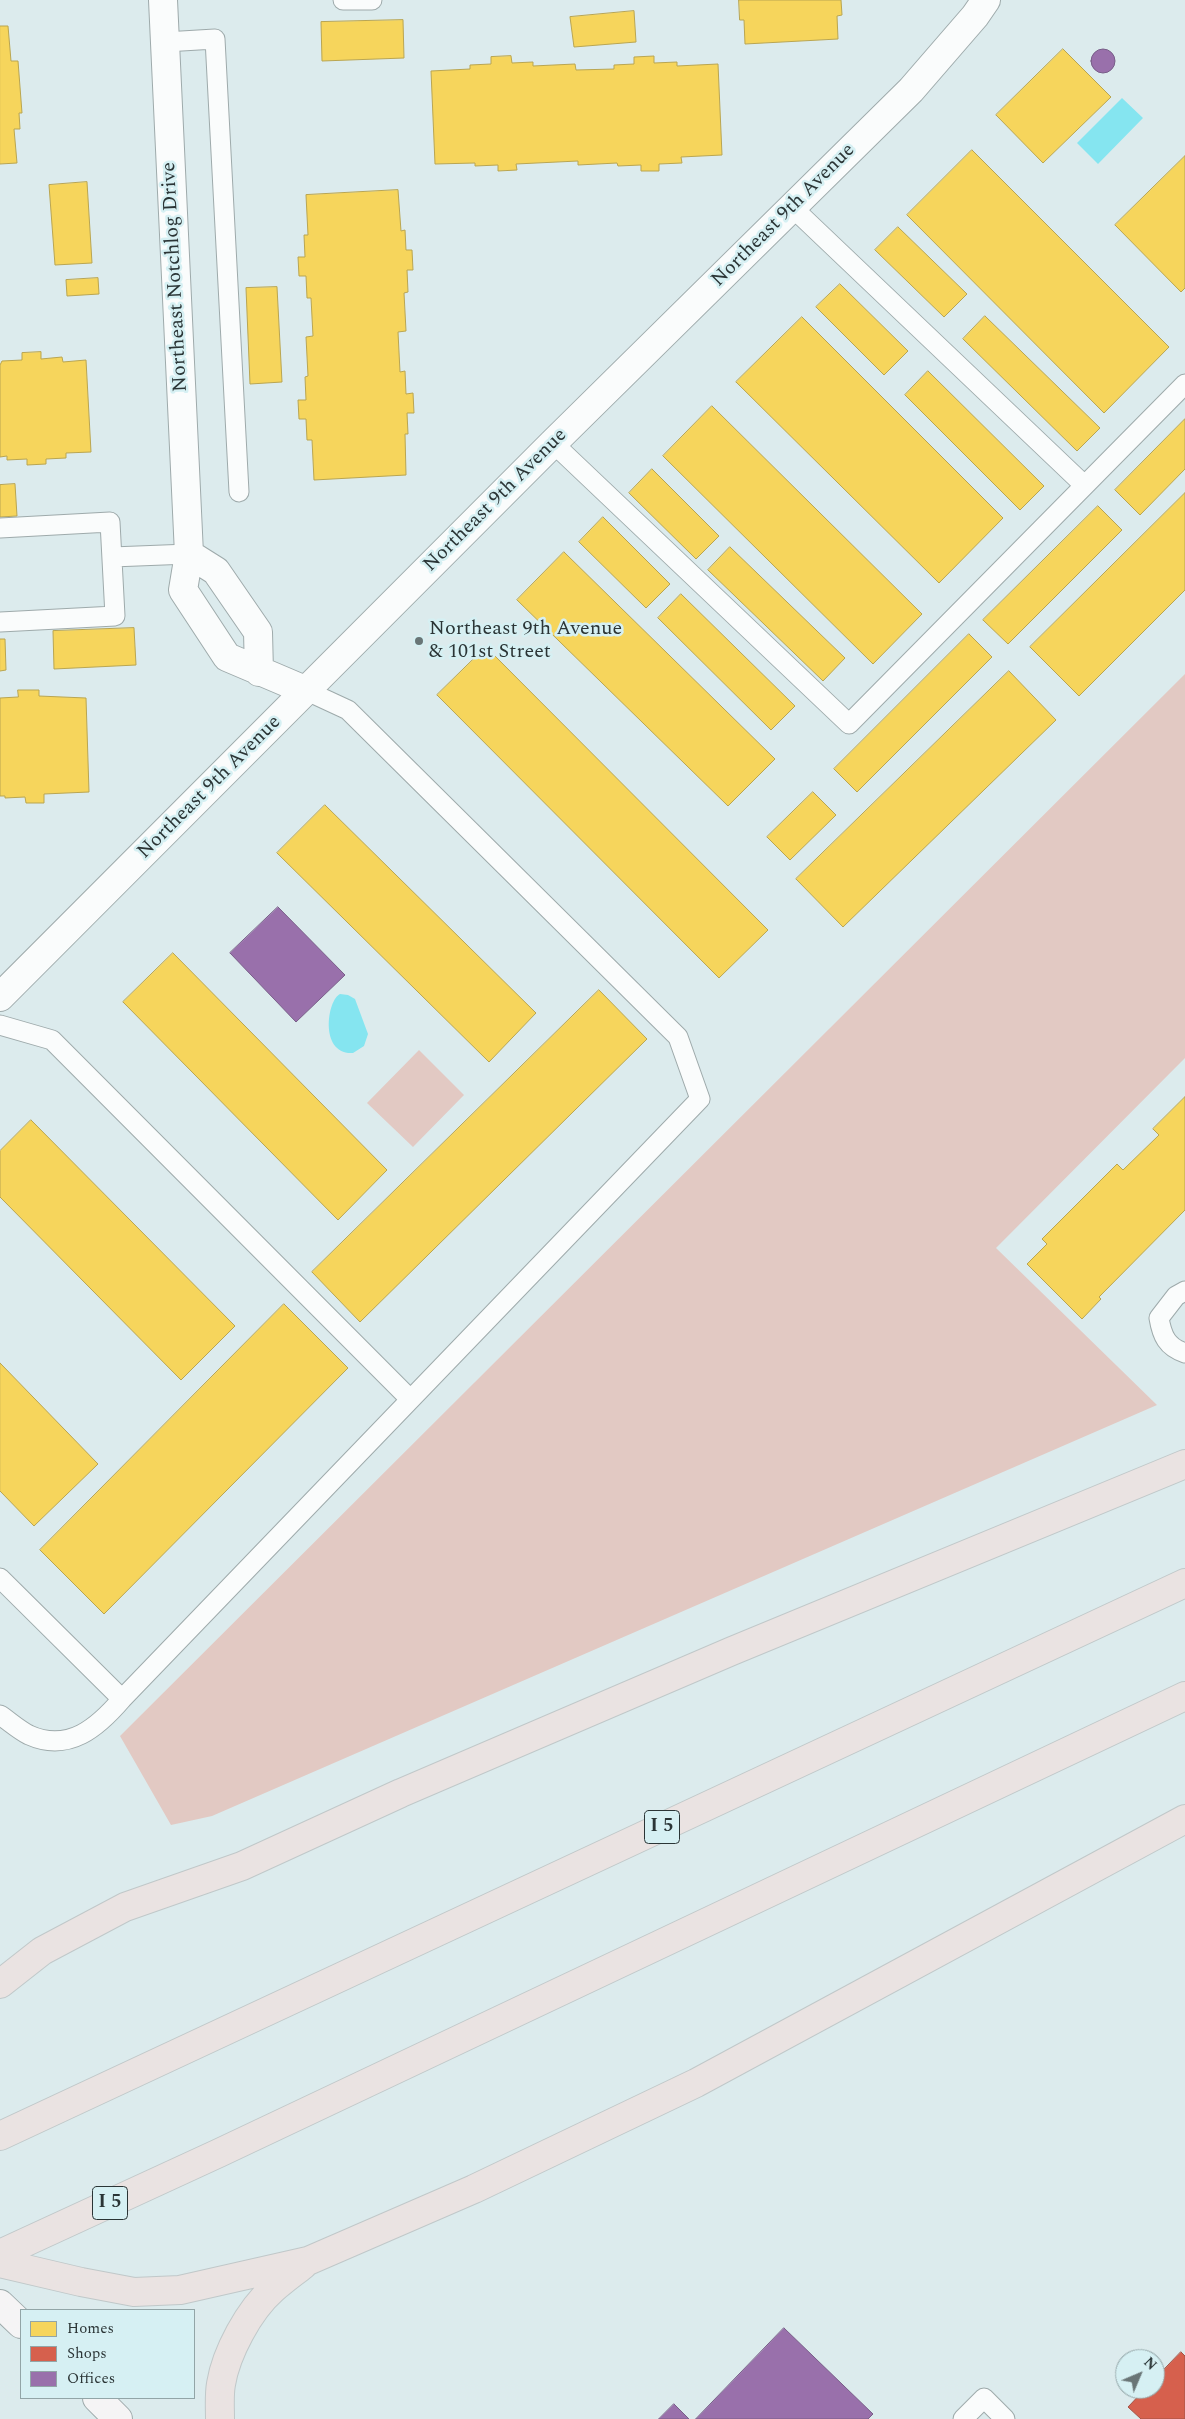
<!DOCTYPE html>
<style>
body{margin:0}
#map{position:relative;width:1185px;height:2419px;overflow:hidden;background:#dcebed;font-family:Spectral,serif}
canvas{display:block}
.legend{position:absolute;left:20px;top:2309px;width:175px;height:90px;box-sizing:border-box;background:#d6f0f3;border:1px solid #92a5a7;margin:0;padding:6px 9px;list-style:none;font-size:15px;color:#2b3536}
.legend li{display:flex;align-items:center;gap:10px;height:25px}
.legend b{width:25px;border:1px solid #92a5a7}
.north{position:absolute;left:1115px;top:2349px;width:50px;height:50px;box-sizing:border-box;background:#d6f0f3;border:1px solid #92a5a7;border-radius:50%;rotate:45deg;font-size:14px;font-weight:700;line-height:20px;text-align:center;color:#2b3536}
.north::after{content:'';display:block;margin:auto;width:18px;height:22px;background:#697576;clip-path:polygon(50% 0,100% 100%,50% 72%,0 100%)}
</style>
<div id="map">
<canvas width="1185" height="2419"></canvas>
<ul class="legend">
<li><b style="height:14px;background:#f6d55c"></b>Homes</li>
<li><b style="height:14px;background:#d6604d"></b>Shops</li>
<li><b style="height:14px;background:#9970ab"></b>Offices</li>
</ul>
<div class="north">N</div>
</div>
<script>
const ctx = document.querySelector('canvas').getContext('2d');
ctx.lineJoin = 'round';
function fillPath(path, color) {
  ctx.fillStyle = color;
  ctx.fill(path, 'evenodd');
}
function stroke(path, color, width, dash) {
  ctx.strokeStyle = color;
  ctx.lineWidth = width;
  ctx.lineCap = dash ? 'butt' : 'round';
  ctx.setLineDash(dash || []);
  ctx.stroke(path);
}
function label(font, color, halo, rows, align = 'center') {
  ctx.font = font + ' Spectral,serif';
  ctx.lineWidth = 5;
  ctx.setLineDash([]);
  ctx.textBaseline = 'middle';
  ctx.strokeStyle = halo;
  ctx.fillStyle = color;
  for (const [text, x, y, turn = 0] of rows) {
    ctx.save();
    ctx.translate(x, y);
    ctx.rotate((+turn || 0) * Math.PI / 180);
    ctx.textAlign = isNaN(turn) ? turn : align;
    if (halo) ctx.strokeText(text, 0, 0);
    ctx.fillText(text, 0, 0);
    ctx.restore();
  }
}
const green = new Path2D(`
 M1185,674V1058L996,1248L1157,1405L212,1816L171,1825L120,1736Z
 M419,1050L464,1095L413,1147L367,1103Z`);
const water = new Path2D(`
 M1122,98L1143,118L1098,164L1077,143Z
 M340,994L348,995L355,999L368,1034L364,1046L353,1053C319,1055 327,1000 340,994Z`);
const homes = new Path2D(`
 M739,0H841L842,15L837,16L838,39L745,44L744,20H740Z
 M634,11L636,42L574,47L570,17Z
 M403,20L404,58L322,61L321,22Z
 M0,26H8L11,61H18L22,113H19L20,129H14L17,163L0,164Z
 M1063,49L1111,97L1043,163L996,115Z
 M511,56L512,63L533,62V66L575,64L576,70L614,69V65L634,64V57L654,56V63L677,62V66L718,64L722,155L681,157L682,163L659,164V171H641V165L618,166L617,163L578,165V161L516,164L517,170L498,171V165L475,166V163L435,164L431,71L470,69V65L491,64V57Z
 M972,150L1169,347L1104,413L907,215Z
 M1185,156V288L1181,292L1115,225Z
 M87,182L92,263L55,265L49,185Z
 M398,190L401,231L405,230L406,250H412L413,270H407L408,292L404,293L406,331L398,332L400,372L405,371L406,394L413,393L414,413H407L408,434H405L406,475L314,480L312,440H307L306,419H299L298,400H306L305,377L308,376L306,337L313,336L311,298H307L306,276H299L298,257H305L304,235H308L306,195Z
 M898,227L967,294L944,317L875,250Z
 M98,278L99,294L67,296L66,280Z
 M840,284L908,351L884,375L816,307Z
 M277,287L282,382L250,384L246,288Z
 M985,316L1100,428L1077,451L963,339Z
 M802,317L1003,518L939,583L736,382Z
 M41,352V359L62,357L63,362L86,360L91,452L66,453V458L46,459V464L27,465V459L7,460V456L0,457V365L2,361L22,360V353Z
 M928,371L1044,486L1020,510L905,395Z
 M712,406L922,614L873,664L663,456Z
 M1185,419V469L1140,515L1115,490Z
 M652,469L719,536L696,559L629,493Z
 M15,484L17,516L0,517V485Z
 M1185,493V590L1079,696L1030,647Z
 M1098,506L1122,530L1008,644L983,620Z
 M603,517L670,584L646,608L579,542Z
 M730,547L845,658L823,681L708,570Z
 M564,552L775,759L728,806L517,600Z
 M681,594L795,706L771,730L658,618Z
 M134,628L136,665L54,669L53,631Z
 M969,634L992,657L857,792L834,769Z
 M0,639H5L6,670L0,671Z
 M486,647L768,930L719,978L437,695Z
 M1009,671L1056,720L843,927L796,879Z
 M18,690H39V696L86,698L89,792L44,794V803H26L25,797L5,798V796H0V698L18,697Z
 M813,792L836,815L790,860L767,837Z
 M325,805L536,1013L489,1062L277,853Z
 M173,953L387,1170L338,1220L123,1002Z
 M599,990L647,1039L360,1322L312,1272Z
 M1185,1097V1210L1099,1297L1101,1299L1082,1319L1027,1264L1047,1244L1042,1239L1117,1164L1123,1170L1159,1135L1153,1129Z
 M31,1120L235,1326L181,1380L0,1197V1151Z
 M284,1304L348,1368L104,1614L40,1550Z
 M0,1363L98,1464L34,1526L0,1491Z`);
const shops = new Path2D(`
 M1181,2352L1185,2356V2419H1141L1128,2407L1145,2389H1155V2379Z`);
const offices = new Path2D(`
 M1091 61a12 12 0 1 1 24 0a12 12 0 1 1-24 0Z
 M278,907L345,975L296,1022L230,953Z
 M784,2328L873,2414L868,2419H696Z
 M674,2404L689,2419H659Z`);
const lane = new Path2D(`
 M343,0H372
 M165,42L215,39L239,492
 M793,208L1083,484
 M553,443L849,724L1185,384
 M0,528L110,522L115,616L0,622
 M112,557L189,554
 M0,1025L52,1040L410,1399
 M1185,1291L1176,1296L1159,1318C1162,1336 1167,1347 1185,1353
 M0,1578L122,1699L700,1099L678,1037L348,710L307,691
 M0,1715C9,1721 19,1730 29,1735C69,1753 98,1727 122,1699
 M963,2419L984,2398L1005,2419`);
const street = new Path2D(`
 M163,0L189,554L183,590L227,657L307,691
 M189,554L216,571L258,632L259,672
 M0,997L553,443L911,90L975,16L986,0`);
const secondary = new Path2D(`
 M0,2304L21,2324
 M97,2398L118,2419`);
const highway = new Path2D(`
 M0,1984L42,1951L125,1907L242,1866L401,1793L732,1651L1185,1464
 M0,2136L1185,1583
 M0,2254L219,2153L1185,1696
 M0,2263L81,2282L134,2292L180,2290L308,2261L474,2189L696,2083L1185,1819
 M220,2419C220,2408 219,2395 221,2384C226,2353 249,2310 273,2289C282,2281 293,2273 303,2265`);
const markers = [
 [419,641,5,"#697576"]
];
const shields = [
 [662,1827,35],
 [110,2203,35]
];
const shieldNames = [
 ["I 5",662,1827],
 ["I 5",110,2203]
];
const streetNames = [
 ["Northeast 9th Avenue",784,216,-45],
 ["Northeast Notchlog Drive",176,277,-93],
 ["Northeast 9th Avenue",496,501,-45],
 ["Northeast 9th Avenue",210,788,-45]
];
const poiNames = [
 ["Northeast 9th Avenue",429,630],
 ["& 101st Street",429,653]
];
fillPath(green, '#e2c9c3');
fillPath(water, '#85e5f0');
fillPath(homes, '#f6d55c');
stroke(homes, '#b9a551', 1);
fillPath(shops, '#d6604d');
stroke(shops, '#a35346', 1);
fillPath(offices, '#9970ab');
stroke(offices, '#785e88', 1);
stroke(lane, '#9eaaab', 21);
stroke(street, '#9eaaab', 30);
stroke(secondary, '#9eaaab', 30);
stroke(highway, '#c0c8c9', 30);
stroke(lane, '#fafcfc', 19);
stroke(street, '#fafcfc', 28);
stroke(secondary, '#f5f4f5', 28);
stroke(highway, '#eae3e2', 28);
for (const [x, y, r, color] of markers) {
  const dot = new Path2D();
  dot.arc(x, y, r, 0, 2 * Math.PI);
  ctx.fillStyle = color;
  ctx.fill(dot);
  stroke(dot, '#d6f0f3', 2);
}
for (const [x, y, w] of shields) {
  const box = new Path2D();
  box.roundRect(x - w / 2, y - 16.5, w, 33, 4);
  ctx.fillStyle = '#d6f0f3';
  ctx.fill(box);
  stroke(box, '#2b3536', 1);
}
label('bold 19px', '#2b3536', null, shieldNames);
label('20px', '#2b3536', '#d6f0f3', streetNames);
label('20px', '#2b3536', '#d6f0f3', poiNames, 'left');
</script>
